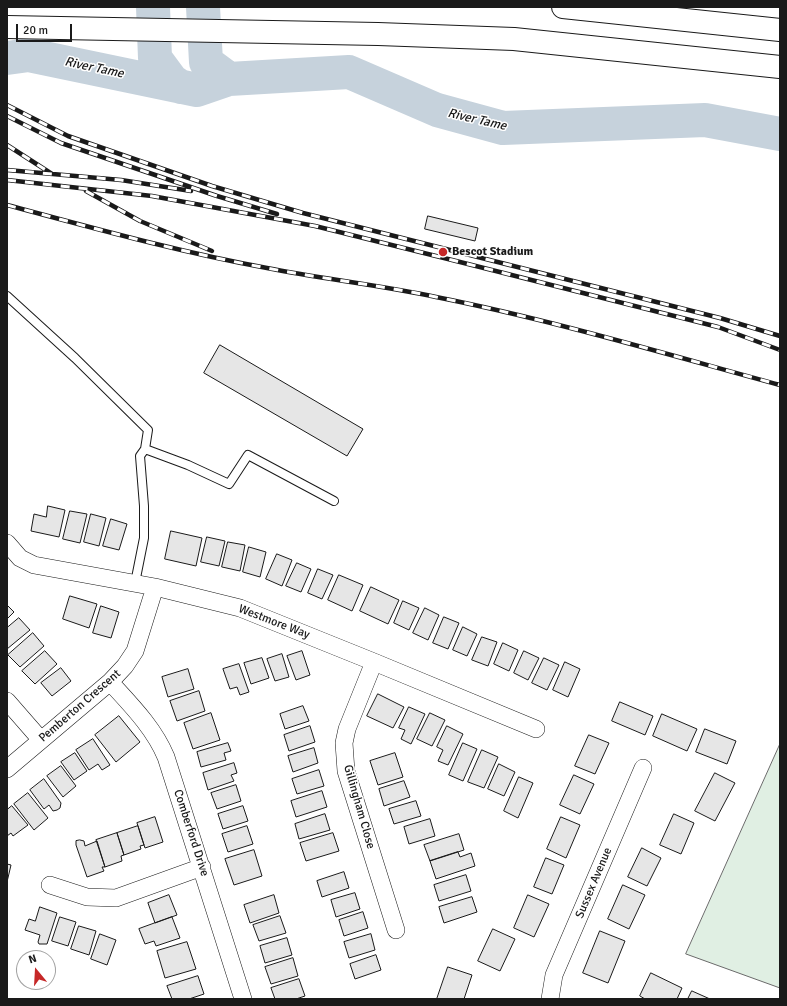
<!DOCTYPE html>
<style>
body{margin:0}
#map{position:relative;width:787px;height:1006px;overflow:hidden;background:#fff;font-family:Signika,sans-serif}
canvas{display:block}
.frame{position:absolute;inset:0;border:8px solid #1a1a1a;pointer-events:none}
.north{position:absolute;left:16px;top:950px;width:40px;height:40px;box-sizing:border-box;background:#fff;border:1px solid #a3a3a3;border-radius:50%;rotate:342deg;font-size:11px;font-weight:700;line-height:16px;text-align:center;color:#1a1a1a}
.north::after{content:'';display:block;margin:auto;width:14px;height:18px;background:#c62828;clip-path:polygon(50% 0,100% 100%,50% 72%,0 100%)}
.scale{position:absolute;left:16px;top:24px;width:56px;height:18px;box-sizing:border-box;border:2px solid #1a1a1a;border-top:0;padding-left:5px;font-size:12px;line-height:14px;white-space:nowrap;color:#1a1a1a;-webkit-text-stroke:3px #fff;paint-order:stroke}
</style>
<div id="map">
<canvas width="787" height="1006"></canvas>
<div class="frame"></div>
<div class="north">N</div>
<div class="scale">20 m</div>
</div>
<script>
const ctx = document.querySelector('canvas').getContext('2d');
ctx.lineJoin = 'round';
function fillPath(path, color) {
  ctx.fillStyle = color;
  ctx.fill(path, 'evenodd');
}
function stroke(path, color, width, dash) {
  ctx.strokeStyle = color;
  ctx.lineWidth = width;
  ctx.lineCap = dash ? 'butt' : 'round';
  ctx.setLineDash(dash || []);
  ctx.stroke(path);
}
function label(font, color, halo, rows, align = 'center') {
  ctx.font = font + ' Signika,sans-serif';
  ctx.lineWidth = 3;
  ctx.setLineDash([]);
  ctx.textBaseline = 'middle';
  ctx.strokeStyle = halo;
  ctx.fillStyle = color;
  for (const [text, x, y, turn = 0] of rows) {
    ctx.save();
    ctx.translate(x, y);
    ctx.rotate((+turn || 0) * Math.PI / 180);
    ctx.textAlign = isNaN(turn) ? turn : align;
    if (halo) ctx.strokeText(text, 0, 0);
    ctx.fillText(text, 0, 0);
    ctx.restore();
  }
}
const green = new Path2D(`
 M780,744V988L686,954Z`);
const river = new Path2D(`
 M153,7L155,58L172,81L181,87
 M203,7L206,62L229,79
 M7,58L29,55L197,90L229,79L349,72L437,110L503,128L705,120L780,134`);
const building = new Path2D(`
 M428,216L478,228L475,241L425,229Z
 M220,345L363,429L347,456L204,373Z
 M48,506L65,510L59,537L31,531L34,514L46,517Z
 M70,511L87,514L80,543L63,539Z
 M91,514L106,518L99,546L84,542Z
 M111,519L127,524L119,550L103,546Z
 M171,531L202,538L196,566L165,559Z
 M207,537L225,541L219,566L201,562Z
 M228,542L245,545L240,571L222,567Z
 M249,547L266,552L260,577L243,572Z
 M277,554L292,560L282,586L266,579Z
 M297,563L311,569L301,592L286,586Z
 M318,569L333,575L322,599L308,593Z
 M339,575L363,585L352,611L328,600Z
 M371,587L399,600L388,624L360,611Z
 M70,596L97,604L89,628L63,619Z
 M403,601L419,608L409,630L394,623Z
 M7,605L14,612L7,619Z
 M101,606L119,612L111,638L93,633Z
 M425,608L439,615L428,640L413,633Z
 M444,617L459,623L448,649L433,643Z
 M19,618L30,630L7,649V628Z
 M463,627L477,634L467,656L453,650Z
 M33,633L44,646L20,667L8,655Z
 M482,637L497,642L488,666L472,660Z
 M503,643L518,650L509,671L494,664Z
 M45,651L57,664L35,684L22,671Z
 M302,651L310,675L296,680L287,656Z
 M524,651L539,658L528,680L514,673Z
 M282,654L289,677L275,681L267,659Z
 M262,658L269,678L251,684L244,663Z
 M544,658L559,665L547,690L532,683Z
 M565,662L580,669L568,697L553,690Z
 M239,664L249,692L240,695L237,687L230,689L223,669Z
 M61,668L71,681L52,696L41,683Z
 M188,669L194,689L168,697L162,677Z
 M199,691L205,711L177,721L170,701Z
 M378,694L404,707L393,728L367,716Z
 M620,702L653,716L645,735L612,721Z
 M303,706L309,721L285,729L280,714Z
 M409,707L425,714L411,744L401,739L405,730L399,728Z
 M211,713L220,740L193,749L184,723Z
 M430,713L445,720L432,746L417,739Z
 M662,714L697,729L687,751L653,736Z
 M119,716L140,742L116,762L95,735Z
 M310,726L315,742L289,751L284,735Z
 M447,726L463,734L448,765L438,761L443,750L437,747Z
 M705,729L736,741L727,764L696,752Z
 M589,735L609,743L595,774L575,766Z
 M93,739L110,765L102,770L98,764L89,770L76,750Z
 M228,743L231,751L224,753L226,760L201,767L197,752Z
 M463,743L477,749L463,781L449,775Z
 M314,748L318,763L293,772L288,756Z
 M482,750L498,757L484,788L468,782Z
 M75,753L87,771L74,780L61,762Z
 M395,753L403,777L378,785L370,761Z
 M234,763L237,773L231,775L234,781L208,790L203,773Z
 M499,764L515,772L504,796L488,789Z
 M61,766L76,786L63,797L47,776Z
 M319,770L324,786L297,794L292,779Z
 M715,773L735,783L715,821L695,811Z
 M574,775L594,784L580,814L560,805Z
 M519,777L533,783L518,818L504,811Z
 M44,779L61,803L60,808L57,810L53,811L49,805L44,809L30,790Z
 M404,781L410,797L384,806L379,789Z
 M236,785L241,801L217,809L211,793Z
 M322,791L327,807L296,817L291,801Z
 M28,793L48,818L34,830L14,804Z
 M416,801L421,816L394,824L389,809Z
 M12,806L28,825L13,836L11,833L7,836V810Z
 M243,806L248,821L223,829L218,814Z
 M325,814L330,830L299,839L295,824Z
 M674,814L694,823L681,854L660,845Z
 M155,817L163,842L145,848L137,823Z
 M561,817L580,825L566,858L547,849Z
 M430,819L435,836L409,844L404,827Z
 M138,826L144,845L140,846L141,849L124,855L117,833Z
 M247,826L253,844L228,852L222,834Z
 M117,833L124,855L121,856L122,861L105,867L96,840Z
 M333,833L339,851L306,861L300,843Z
 M459,834L464,850L430,861L424,845Z
 M80,840L84,841L85,846L97,841L105,867H102L104,871L87,877L76,845V841Z
 M642,848L661,858L647,886L628,877Z
 M254,850L262,876L234,885L225,859Z
 M458,852L460,857L471,853L475,866L436,879L430,861Z
 M546,858L564,865L552,894L534,887Z
 M7,864L11,865L7,882Z
 M344,872L349,888L322,897L317,881Z
 M466,875L471,891L439,901L434,885Z
 M623,885L645,895L629,929L608,919Z
 M355,893L360,909L336,917L331,900Z
 M169,895L177,915L155,923L148,903Z
 M274,895L279,913L250,923L244,905Z
 M528,895L549,904L534,937L514,928Z
 M472,897L477,912L444,923L439,907Z
 M40,907L57,913L47,944H39L38,942L40,935L25,930L29,919L35,921Z
 M363,912L368,928L344,936L339,920Z
 M280,916L286,933L259,941L253,925Z
 M60,917L76,922L68,946L52,941Z
 M172,917L180,938L156,946L154,941L145,944L139,929Z
 M79,926L96,931L89,955L71,949Z
 M493,929L515,939L500,971L478,961Z
 M600,931L625,941L608,983L583,973Z
 M100,934L116,940L107,965L91,959Z
 M371,934L375,950L349,958L344,942Z
 M287,938L292,955L265,963L260,946Z
 M187,942L196,969L165,978L157,951Z
 M376,955L381,970L355,979L350,964Z
 M293,958L298,976L271,984L265,967Z
 M448,967L472,975L464,999H437Z
 M651,973L682,988L677,999H645L640,996Z
 M198,976L204,994L189,999H172L167,986Z
 M299,979L305,996L296,999H275L271,988Z
 M692,991L710,999H688Z`);
const service = new Path2D(`
 M7,296L75,358L148,430L145,449
 M135,583L144,538V506L140,456L145,449L188,465L229,484L248,455L334,501`);
const minor = new Path2D(`
 M7,543L20,558L34,565L155,587L240,608L374,662L536,729
 M374,662L347,729L344,743L346,771L396,930
 M110,682C131,705 154,728 166,757L243,999
 M7,701L41,740
 M7,769L110,682L125,666L135,651L155,587
 M50,885L87,897L116,898L202,867
 M550,999L554,975L643,768`);
const motorway = new Path2D(`
 M563,7L780,30
 M7,27L378,34L514,39L780,67`);
const rail = new Path2D(`
 M7,105L68,136L212,186L303,213L720,318L780,336
 M7,116L61,143L217,196L277,214
 M7,145L52,174
 M7,170L121,180L191,191
 M7,180L152,196L315,226L452,260L718,327L780,350
 M86,191L140,221L212,251
 M7,205C93,228 179,252 267,268C323,279 380,285 436,297C552,320 666,354 780,385`);
const markers = [
 [443,252,5,"#c62828"]
];
const poiNames = [
 ["Bescot Stadium",452,252]
];
const streetNames = [
 ["Westmore Way",274,622,21],
 ["Pemberton Crescent",80,706,-41],
 ["Gillingham Close",359,807,74],
 ["Comberford Drive",191,833,72],
 ["Sussex Avenue",594,883,-67]
];
const waterNames = [
 ["River Tame",94,68,12],
 ["River Tame",477,120,13]
];
fillPath(green, '#e0efe3');
stroke(green, '#6a6a6a', 1);
stroke(river, '#c6d2dc', 34);
fillPath(building, '#e6e6e6');
stroke(building, '#1a1a1a', 1);
stroke(service, '#1a1a1a', 10);
stroke(minor, '#1a1a1a', 18);
stroke(motorway, '#1a1a1a', 24);
stroke(service, '#fff', 8);
stroke(minor, '#fff', 17);
stroke(motorway, '#fff', 22);
stroke(rail, '#1a1a1a', 4.5);
stroke(rail, '#fff', 3, [9]);
for (const [x, y, r, color] of markers) {
  const dot = new Path2D();
  dot.arc(x, y, r, 0, 2 * Math.PI);
  ctx.fillStyle = color;
  ctx.fill(dot);
  stroke(dot, '#fff', 1.5);
}
label('bold 12px', '#1a1a1a', '#fff', poiNames, 'left');
label('12px', '#1a1a1a', '#fff', streetNames);
label('italic 13px', '#1a1a1a', '#fff', waterNames);
</script>
